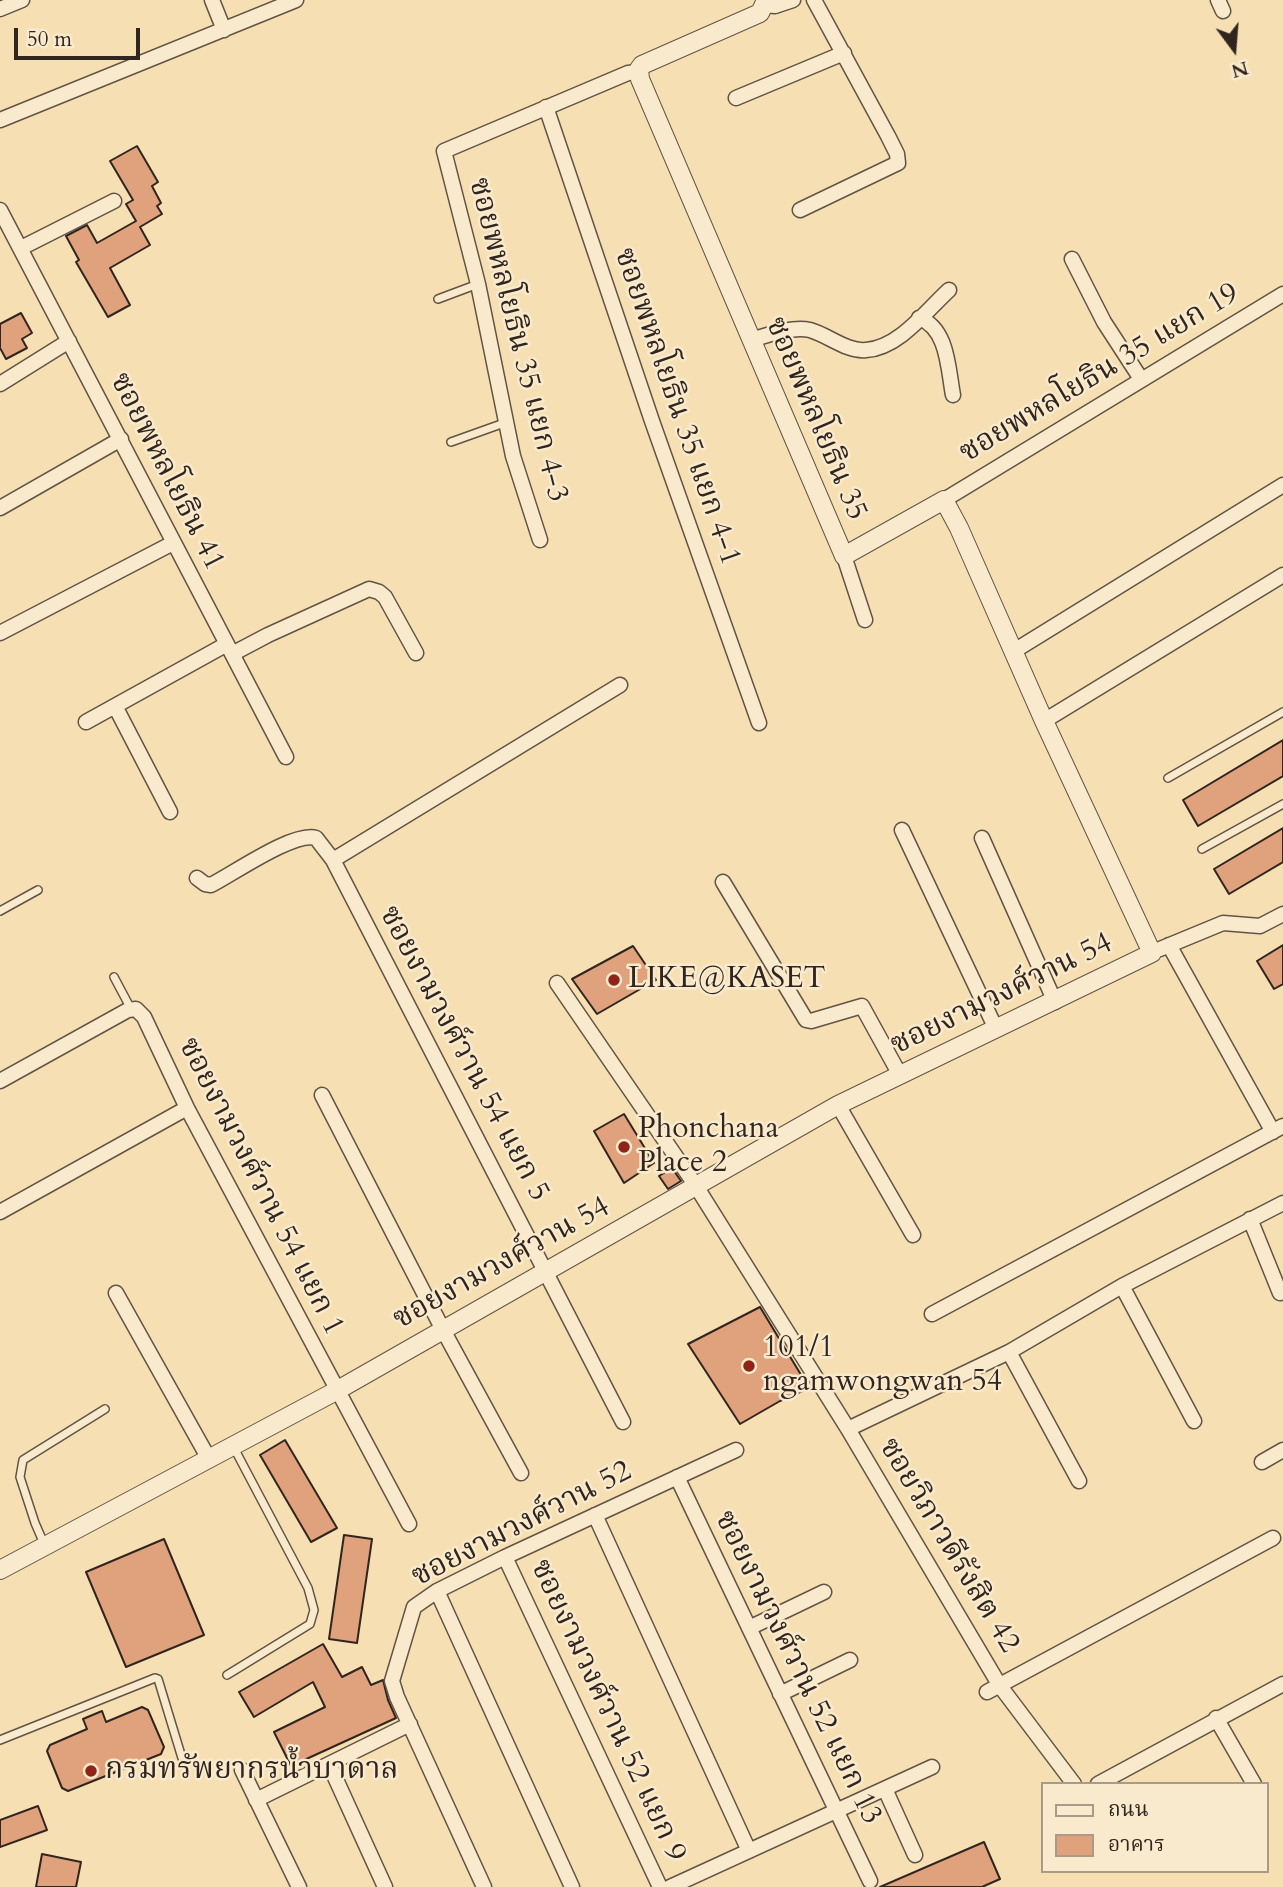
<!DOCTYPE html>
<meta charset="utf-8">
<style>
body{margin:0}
#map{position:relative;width:1283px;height:1887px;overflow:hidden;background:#f6dfb2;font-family:Cardo,"Noto Serif Thai",serif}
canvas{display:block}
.legend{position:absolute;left:1041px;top:1782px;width:228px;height:91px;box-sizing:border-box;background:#f9eacd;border:2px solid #a99b87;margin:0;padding:9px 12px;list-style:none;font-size:21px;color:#30251f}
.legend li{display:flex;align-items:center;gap:14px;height:35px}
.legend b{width:35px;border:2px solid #a99b87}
.north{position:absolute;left:1199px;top:14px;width:70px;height:70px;-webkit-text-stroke:5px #f9eacd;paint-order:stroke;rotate:164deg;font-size:19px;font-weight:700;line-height:28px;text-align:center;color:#30251f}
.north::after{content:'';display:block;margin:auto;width:24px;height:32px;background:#30251f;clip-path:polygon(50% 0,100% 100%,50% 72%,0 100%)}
.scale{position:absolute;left:14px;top:28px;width:126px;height:32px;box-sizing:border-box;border:4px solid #30251f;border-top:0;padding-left:9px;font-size:21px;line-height:24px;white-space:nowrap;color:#30251f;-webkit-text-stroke:5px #f9eacd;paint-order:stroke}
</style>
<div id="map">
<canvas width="1283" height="1887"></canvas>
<ul class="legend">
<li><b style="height:9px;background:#f9eacd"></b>ถนน</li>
<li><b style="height:19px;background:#e0a17d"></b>อาคาร</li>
</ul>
<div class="north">N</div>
<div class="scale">50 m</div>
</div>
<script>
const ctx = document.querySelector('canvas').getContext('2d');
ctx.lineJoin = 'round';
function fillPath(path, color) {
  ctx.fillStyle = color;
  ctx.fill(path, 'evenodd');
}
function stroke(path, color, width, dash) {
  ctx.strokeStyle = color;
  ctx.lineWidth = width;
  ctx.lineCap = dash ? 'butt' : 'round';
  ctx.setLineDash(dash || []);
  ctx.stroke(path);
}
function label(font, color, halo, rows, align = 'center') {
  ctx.font = font + ' Cardo,"Noto Serif Thai",serif';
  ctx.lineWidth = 5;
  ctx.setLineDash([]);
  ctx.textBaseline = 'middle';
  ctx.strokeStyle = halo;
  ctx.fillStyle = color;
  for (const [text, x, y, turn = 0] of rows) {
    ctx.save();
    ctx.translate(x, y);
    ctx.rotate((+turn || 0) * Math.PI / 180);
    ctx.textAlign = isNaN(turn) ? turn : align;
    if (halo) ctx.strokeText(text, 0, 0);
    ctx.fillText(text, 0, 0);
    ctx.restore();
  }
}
const building = new Path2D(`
 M137,146L158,182L152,186L161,203L157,206L162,214L140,227L150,245L110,268L130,305L108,317L76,262L79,260L66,236L87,225L97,243L136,221L126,204L133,200L110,161Z
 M21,313L32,333L22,339L27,348L6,359L0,348V324Z
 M1283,740V776L1198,826L1183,800Z
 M1283,828V862L1229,894L1214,869Z
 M1283,945V984L1274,989L1257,961Z
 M633,946L656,980L597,1014L572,979Z
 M624,1114L654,1163L624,1183L594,1131Z
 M672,1168L681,1181L668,1189L659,1176Z
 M760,1307L809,1388L780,1401L740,1424L688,1344Z
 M285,1440L337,1528L311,1542L260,1455Z
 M344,1535L372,1539L357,1643L329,1639Z
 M164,1539L204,1635L126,1667L86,1572Z
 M323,1644L342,1677L362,1667L371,1685L383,1680L388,1700L396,1718L291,1766L274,1732L325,1707L313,1682L254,1717L239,1692Z
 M142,1707L148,1710L164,1747L161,1754L68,1791L62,1788L47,1751L50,1745L87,1729L83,1719L102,1711L106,1722Z
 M38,1806L47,1830L0,1847V1820Z
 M984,1842L1000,1879L982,1887H880Z
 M42,1854L81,1862L76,1887H36Z`);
const service = new Path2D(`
 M438,299L478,284
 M451,442L507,422
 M1168,778L1283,712
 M1202,849L1283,804
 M0,911L38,890
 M114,977L131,1009
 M45,1546L35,1523L20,1477L23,1460L105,1409
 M227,1675L310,1624L314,1610L308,1588L233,1446
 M0,1740L155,1678L158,1679L182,1758`);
const minor = new Path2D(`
 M212,0L224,30
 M1218,0L1223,11
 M764,5L775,6L793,0
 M0,9L22,0
 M736,98L844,53
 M546,107L652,421L759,723
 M0,120L296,0
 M0,210L286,757
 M800,210L898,163L897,154L888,136L814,0
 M21,248L114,201
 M1072,259L1104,322L1141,379
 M919,318C948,328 948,369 953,395
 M751,340C768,335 792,326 810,330C828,335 847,352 866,350C899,348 926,311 949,290
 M0,384L69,341
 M944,500L1283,294
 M0,508L121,439
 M540,540L513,456L478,284L444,151L628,73L639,72
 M844,556L865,620
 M0,633L173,543
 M1014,651L1283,485
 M232,654L268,635L369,589L379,592L385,597L416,653
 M115,706L170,812
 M1044,721L1283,575
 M86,722L227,644
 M902,830L996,1029
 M982,838L1055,1002
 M333,860L620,685
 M197,878L205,884L211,885C233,874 294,831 316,838L333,860L623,1422
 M723,882L806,1020L811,1021L862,1006L900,1075
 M1169,945L1273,1132
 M1160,949L1223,923L1260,926L1283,914
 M557,983L696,1186L848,1429L1000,1686L1074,1784
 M0,1081L128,1010L136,1009L144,1017L187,1108L409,1524
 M322,1095L442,1328L521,1473
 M838,1105L913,1235
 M0,1212L187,1108
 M1250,1219L1280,1293
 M1122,1286L1194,1421
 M116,1293L209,1459
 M932,1314L1283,1126
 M1009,1352L1079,1481
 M848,1429L1009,1352L1122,1286L1283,1203
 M1262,1462L1283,1450
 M677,1477L870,1881
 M595,1515L749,1851
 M505,1557L660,1887
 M437,1591L572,1887
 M749,1628L824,1592
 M987,1692L1273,1538
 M780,1694L850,1660
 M1216,1718L1254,1784
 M329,1764L385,1887
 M242,1770L299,1887
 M1098,1784L1283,1684
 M885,1789L915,1855
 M256,1800L410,1724
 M484,1887L397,1697L392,1681L414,1607L437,1591L505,1557L736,1450
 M670,1887L932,1767`);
const tertiary = new Path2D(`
 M0,1570L336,1391L838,1105L1152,953L1044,721L959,528L944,500L844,556L640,79L639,69L642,65L760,13L766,0`);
const markers = [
 [614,980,7,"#8f2418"],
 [624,1147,7,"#8f2418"],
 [749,1366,7,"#8f2418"],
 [91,1771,7,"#8f2418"]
];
const streetNames = [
 ["ซอยพหลโยธิน 35 แยก 4-3",517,340,76],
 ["ซอยพหลโยธิน 35 แยก 19",1100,374,-31],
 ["ซอยพหลโยธิน 35 แยก 4-1",676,407,71],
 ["ซอยพหลโยธิน 35",815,419,67],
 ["ซอยพหลโยธิน 41",166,472,63],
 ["ซอยงามวงศ์วาน 54",1002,995,-26],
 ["ซอยงามวงศ์วาน 54 แยก 5",463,1054,62],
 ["ซอยงามวงศ์วาน 54 แยก 1",260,1187,63],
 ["ซอยงามวงศ์วาน 54",502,1264,-29],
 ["ซอยงามวงศ์วาน 52",522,1525,-27],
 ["ซอยวิภาวดีรังสิต 42",948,1546,59],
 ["ซอยงามวงศ์วาน 52 แยก 13",797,1668,64],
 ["ซอยงามวงศ์วาน 52 แยก 9",607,1711,65]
];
const poiNames = [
 ["LIKE@KASET",628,980],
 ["Phonchana",638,1130],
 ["Place 2",638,1164],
 ["101/1",763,1349],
 ["ngamwongwan 54",763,1383],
 ["กรมทรัพยากรน้ำบาดาล",105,1771]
];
fillPath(building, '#e0a17d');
stroke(building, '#30251f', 2);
stroke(service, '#625444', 10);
stroke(minor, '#625444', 17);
stroke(tertiary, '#625444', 20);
stroke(service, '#f9eacd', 7);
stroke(minor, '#f9eacd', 14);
stroke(tertiary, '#f9eacd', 18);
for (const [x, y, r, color] of markers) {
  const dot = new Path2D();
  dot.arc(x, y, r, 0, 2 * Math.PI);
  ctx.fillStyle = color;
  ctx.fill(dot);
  stroke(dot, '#f9eacd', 2.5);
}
label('30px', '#30251f', '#f9eacd', streetNames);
label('30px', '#30251f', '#f9eacd', poiNames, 'left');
</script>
